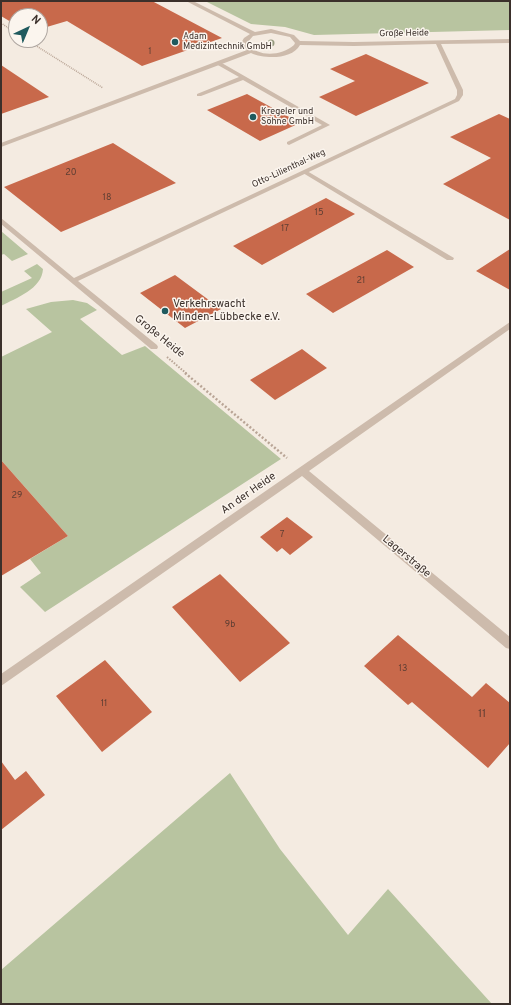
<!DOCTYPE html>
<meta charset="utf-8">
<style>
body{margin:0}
#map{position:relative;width:511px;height:1005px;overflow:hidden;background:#f4ebe1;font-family:Overpass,sans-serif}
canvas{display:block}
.frame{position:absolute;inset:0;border:2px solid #3b302b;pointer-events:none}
.north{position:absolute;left:8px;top:8px;width:40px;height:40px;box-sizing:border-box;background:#fbf5ee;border:1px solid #aea6a0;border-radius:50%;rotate:44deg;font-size:11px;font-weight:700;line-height:16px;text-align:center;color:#3b302b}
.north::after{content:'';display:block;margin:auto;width:14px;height:18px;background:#1f5a5e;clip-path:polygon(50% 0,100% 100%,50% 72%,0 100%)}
</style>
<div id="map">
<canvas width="511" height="1005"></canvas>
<div class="frame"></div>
<div class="north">N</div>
</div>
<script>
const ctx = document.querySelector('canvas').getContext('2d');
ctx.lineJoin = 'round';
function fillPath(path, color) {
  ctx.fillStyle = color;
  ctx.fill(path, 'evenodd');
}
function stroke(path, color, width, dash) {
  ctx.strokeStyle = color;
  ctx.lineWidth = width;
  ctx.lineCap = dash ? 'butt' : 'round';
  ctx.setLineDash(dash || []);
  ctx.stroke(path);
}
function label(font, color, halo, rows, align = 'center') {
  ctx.font = font + ' Overpass,sans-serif';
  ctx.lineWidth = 3;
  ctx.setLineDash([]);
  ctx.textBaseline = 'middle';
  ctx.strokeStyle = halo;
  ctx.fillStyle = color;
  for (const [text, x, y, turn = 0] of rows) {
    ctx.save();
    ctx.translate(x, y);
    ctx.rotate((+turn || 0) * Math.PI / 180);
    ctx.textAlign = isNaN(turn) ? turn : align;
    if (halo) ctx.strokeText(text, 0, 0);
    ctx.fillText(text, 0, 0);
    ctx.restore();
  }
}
const green = new Path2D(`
 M205,1H510V30L314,35L285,27L251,24Z
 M1,231L28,254L12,261L4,254L1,255Z
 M37,264L43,269C42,289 16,298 1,306V292L32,278L24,271Z
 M73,300L87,303L97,310L80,319L122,355L145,346L281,459L45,612L20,587L41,573L30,559L68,536L1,460V357L52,332L26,309L51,302Z
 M230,773L280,849L348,935L388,889L492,1004H1V970Z`);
const building = new Path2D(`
 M1,1H152L222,38L142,66L67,21L40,29V16H16V25L1,16Z
 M366,54L392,66L429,83L356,116L319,97L355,81L330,69Z
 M1,65L49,97L1,114Z
 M247,94L300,123L260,141L207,110Z
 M499,114L510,119V220L443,184L491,158L450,137Z
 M113,143L176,183L61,232L4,187Z
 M326,198L355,214L262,265L233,246Z
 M510,249V290L476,271Z
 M387,250L414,267L333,313L306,294Z
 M175,275L221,309L185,328L140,293Z
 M302,349L327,368L275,400L250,380Z
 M1,460L68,536L1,576Z
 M287,517L313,537L290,555L282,548L277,552L260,537Z
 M220,574L290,643L240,682L172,607Z
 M398,635L472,697L486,683L510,703V743L488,768L412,702L408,705L364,666Z
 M105,660L152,712L102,752L56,696Z
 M1,761L15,780L26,771L45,795L1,830Z`);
const pathFar2 = new Path2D(`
 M1,23L16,33
 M27,40L103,88`);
const pathFar1 = new Path2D(`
 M167,357L187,374`);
const path = new Path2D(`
 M185,373L287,458`);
const lane = new Path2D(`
 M216,62H220L330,125L289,145L287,144V142L322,125L243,80L201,96H197V94L239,77L216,64Z
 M303,171H307L454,258L453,260H447L303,173Z`);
const street = new Path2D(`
 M186,1H193L255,32L271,29L294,35L300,41L354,42L510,39V43L441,44L463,90V95L459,101L78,281L157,345L158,347L157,349H151L1,224V218L74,278L455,99L457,95V90L436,44L354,46L300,45C292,60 264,59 251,53L1,147V143L247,50L241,43L244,38L250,34ZM271,33L290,37L295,43L294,45C281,56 258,58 247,43L253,36Z
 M510,322V329L309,471L510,637V649L506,648L302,476L1,686V674Z`);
const trees = [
 [271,43]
];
const markers = [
 [175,42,4,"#1f5a5e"],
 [253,117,4,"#1f5a5e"],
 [165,311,4,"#1f5a5e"]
];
const farStreetnames = [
 ["Große Heide",404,34,-1],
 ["Otto-Lilienthal-Weg",289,169,-25]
];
const farPoinames = [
 ["Adam",183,37],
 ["Medizintechnik GmbH",183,47],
 ["Kregeler und",261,112],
 ["Söhne GmbH",261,122]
];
const numberNames = [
 ["1",150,52],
 ["20",71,173],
 ["18",107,198],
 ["15",319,213],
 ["17",285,229],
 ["21",361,281],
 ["29",17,496],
 ["7",282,535],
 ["9b",230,625],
 ["13",403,669],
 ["11",104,704]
];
const poiNames = [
 ["Verkehrswacht",173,305],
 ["Minden-Lübbecke e.V.",173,318]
];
const streetNames = [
 ["Große Heide",159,337,39],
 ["An der Heide",249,494,-35],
 ["Lagerstraße",406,557,40]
];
const nearNumbernames = [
 ["11",482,715]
];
fillPath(green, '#b8c4a0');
fillPath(building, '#c8694b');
stroke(pathFar2, '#b9a596', 1.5, [1, 1]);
stroke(pathFar1, '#b9a596', 2, [1.5, 1.5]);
stroke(path, '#b9a596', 2.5, [2, 2]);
fillPath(lane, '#cdbbac');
fillPath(street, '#cdbbac');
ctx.fillStyle = '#969b7f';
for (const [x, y] of trees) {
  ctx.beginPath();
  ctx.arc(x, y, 3.5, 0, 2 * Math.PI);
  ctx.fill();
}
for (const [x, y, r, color] of markers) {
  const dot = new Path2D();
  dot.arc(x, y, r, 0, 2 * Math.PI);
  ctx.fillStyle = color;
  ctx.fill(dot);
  stroke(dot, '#fbf5ee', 1.5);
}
label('9px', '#3b302b', '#fbf5ee', farStreetnames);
label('9px', '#3b302b', '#fbf5ee', farPoinames, 'left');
label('9px', '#5e3e33', null, numberNames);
label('11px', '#3b302b', '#fbf5ee', poiNames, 'left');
label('11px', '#3b302b', '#fbf5ee', streetNames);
label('11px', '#5e3e33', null, nearNumbernames);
</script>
